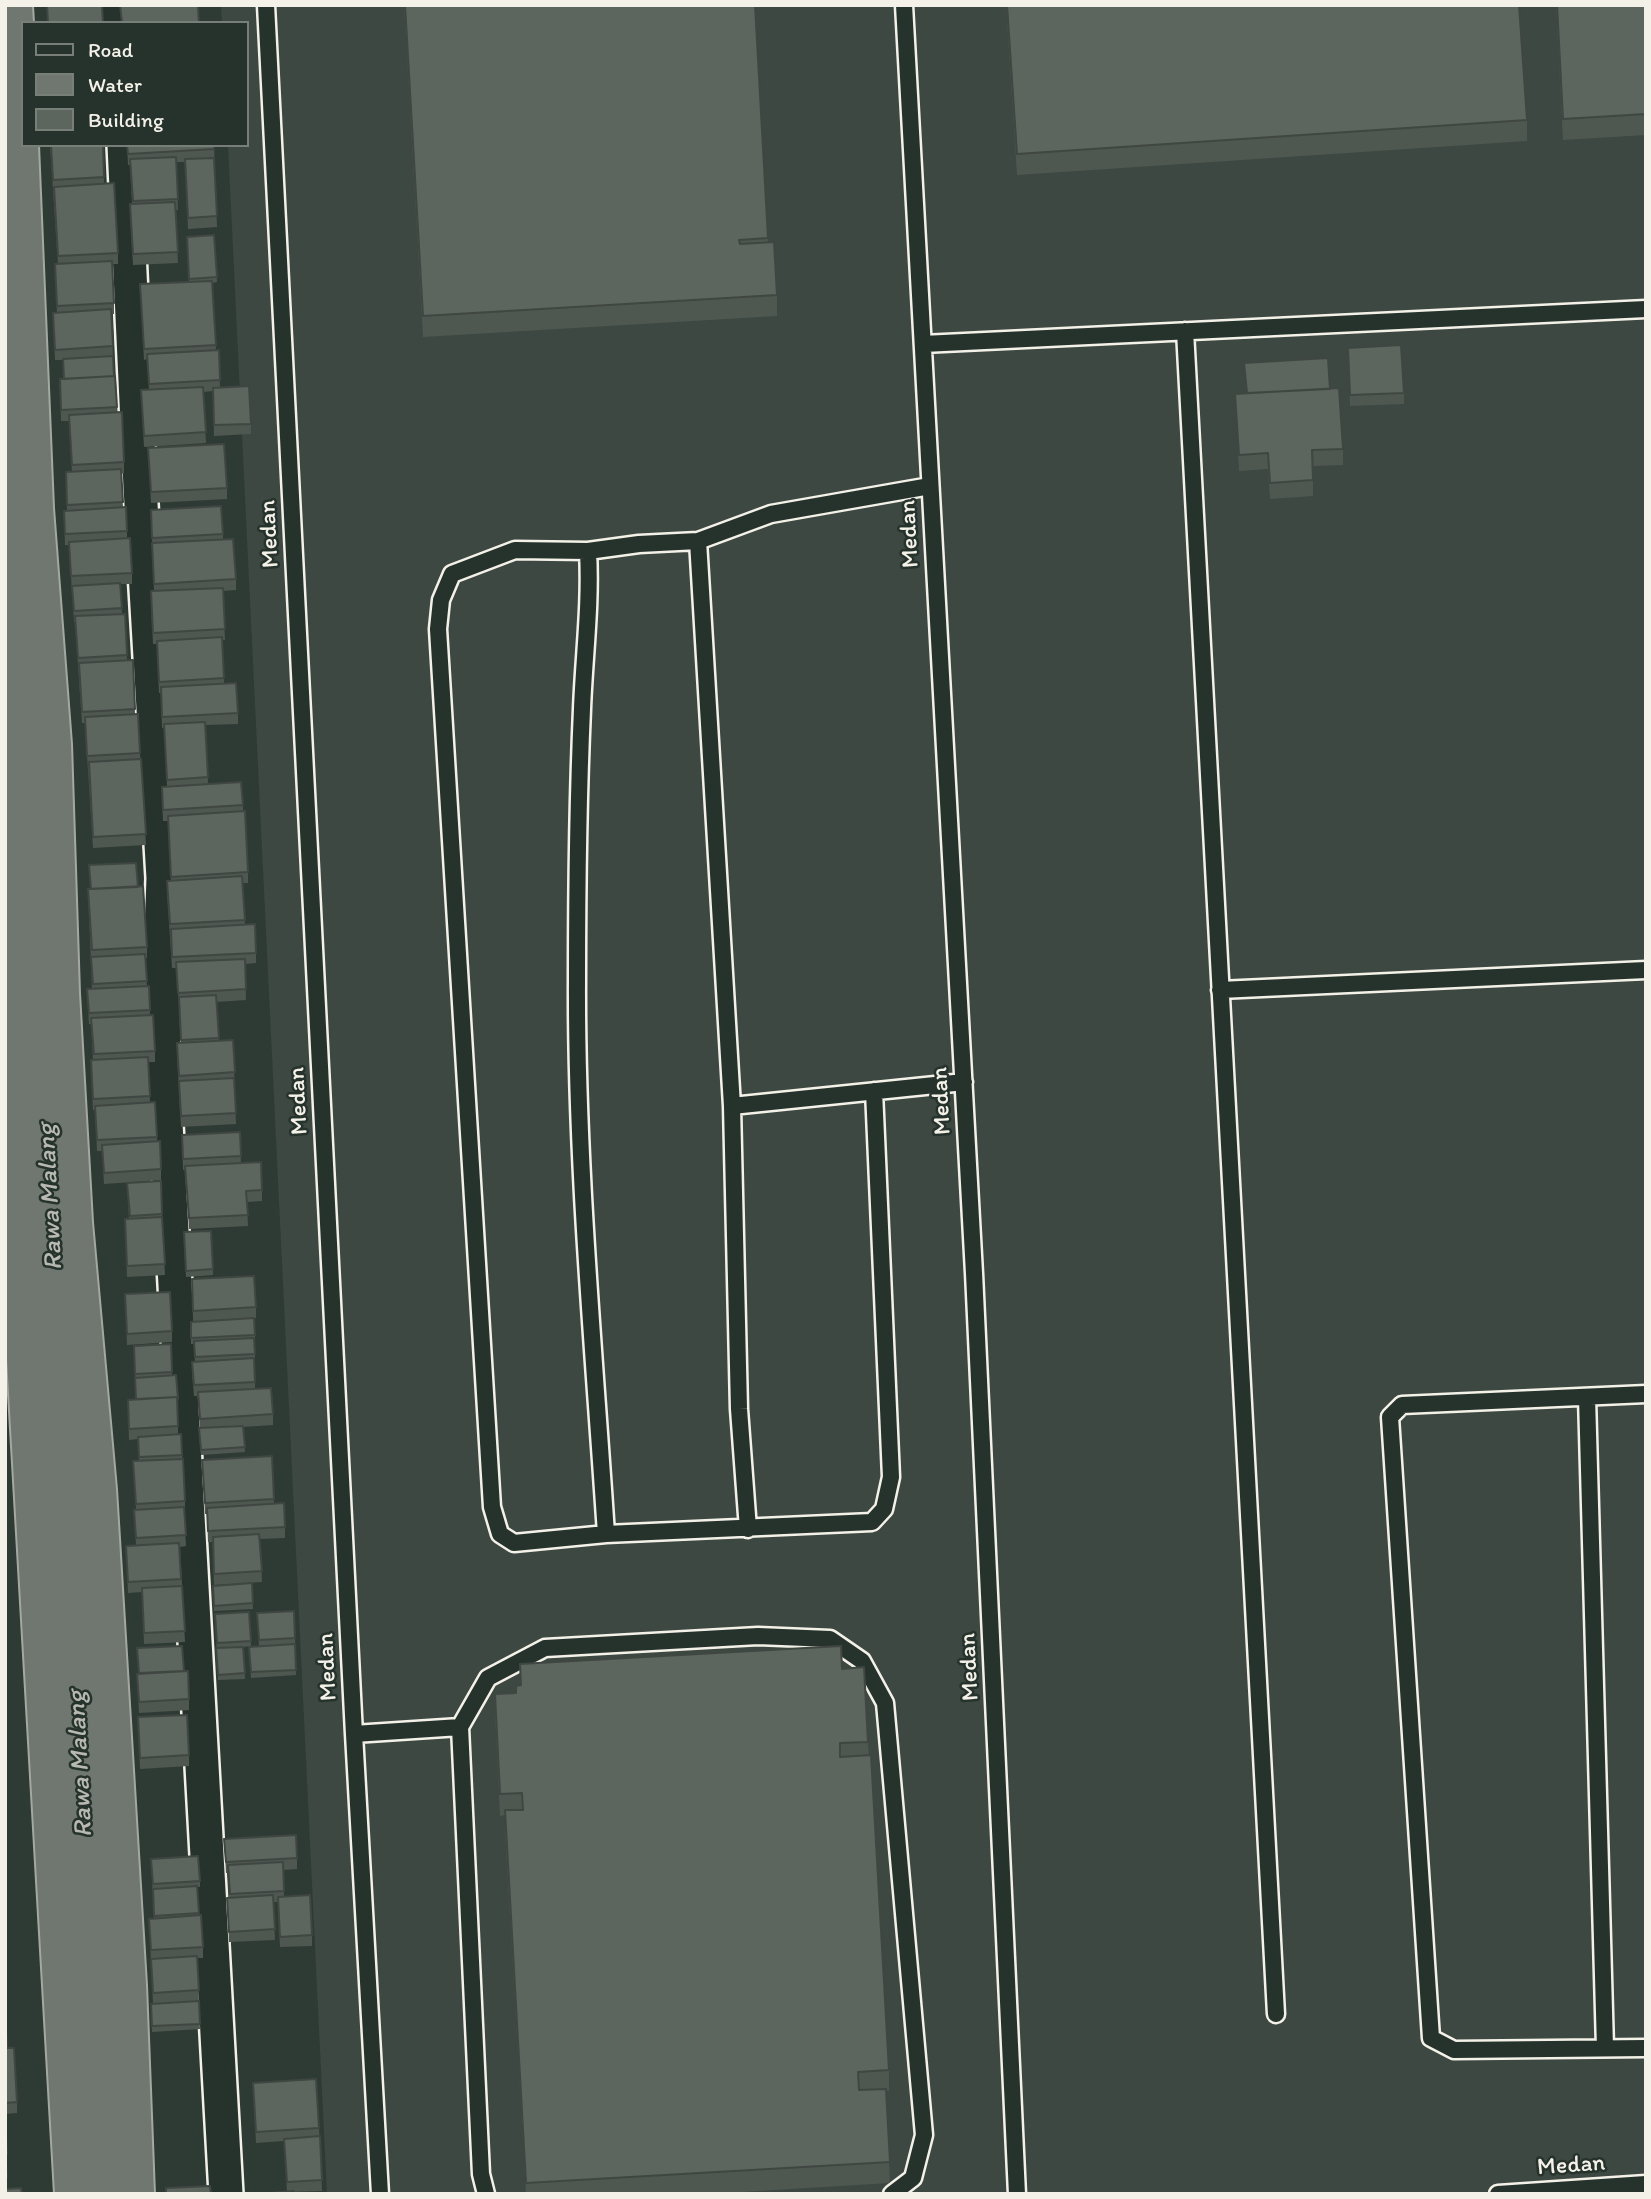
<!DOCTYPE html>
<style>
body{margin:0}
#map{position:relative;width:1651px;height:2199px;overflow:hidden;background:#2e3b34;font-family:Itim,sans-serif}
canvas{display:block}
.frame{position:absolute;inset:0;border:7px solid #f4f1e8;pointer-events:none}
.legend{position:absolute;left:21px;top:21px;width:228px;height:126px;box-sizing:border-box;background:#26332d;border:2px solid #787f78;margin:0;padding:9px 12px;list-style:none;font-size:21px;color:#f4f1e8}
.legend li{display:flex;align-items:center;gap:14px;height:35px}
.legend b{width:35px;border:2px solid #787f78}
</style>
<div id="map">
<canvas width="1651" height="2199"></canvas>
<div class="frame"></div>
<ul class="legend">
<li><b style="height:9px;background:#26332d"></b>Road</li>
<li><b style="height:19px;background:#6f7770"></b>Water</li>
<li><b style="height:19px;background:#5c655e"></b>Building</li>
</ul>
</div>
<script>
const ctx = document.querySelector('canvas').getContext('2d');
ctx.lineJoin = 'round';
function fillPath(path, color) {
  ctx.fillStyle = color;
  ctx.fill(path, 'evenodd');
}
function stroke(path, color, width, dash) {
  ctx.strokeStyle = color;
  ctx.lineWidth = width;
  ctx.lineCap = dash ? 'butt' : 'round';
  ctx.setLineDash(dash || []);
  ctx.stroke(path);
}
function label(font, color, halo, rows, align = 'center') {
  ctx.font = font + ' Itim,sans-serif';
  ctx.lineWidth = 5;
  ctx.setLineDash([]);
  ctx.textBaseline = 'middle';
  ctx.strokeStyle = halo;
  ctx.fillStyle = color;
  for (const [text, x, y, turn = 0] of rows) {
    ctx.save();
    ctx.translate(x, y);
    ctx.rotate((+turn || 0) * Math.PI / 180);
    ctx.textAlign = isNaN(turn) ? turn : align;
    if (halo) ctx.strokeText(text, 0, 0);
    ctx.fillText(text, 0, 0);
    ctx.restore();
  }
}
const built = new Path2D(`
 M221,5H1646V2194H327L228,145H247V23H222Z`);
const water = new Path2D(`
 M5,5H33L34,23H23V145H39L54,508L72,744L80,993L93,1222L117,1489L147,1985L155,2194H54L5,1342Z`);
const service = new Path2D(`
 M266,5L354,1734L380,2194
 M904,5L974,1273L1017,2194
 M1185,331L1276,2014
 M923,344L1646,309
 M698,541L732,1106
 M588,551L515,550L452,574L441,600L438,629L492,1507L500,1534L514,1543L606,1534
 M1220,990L1646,970
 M874,1091L891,1477L884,1509L872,1522L606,1534C594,1350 576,1164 577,979C577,889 578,799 582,709C584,656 591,604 588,551L639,544L698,541L771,514L930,486
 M1646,1394L1402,1405L1390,1417L1431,2038L1454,2050L1646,2048
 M1587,1397L1605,2048
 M748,1529L739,1409L732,1106L964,1082
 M354,1734L460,1727
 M486,2194L481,2174L460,1727L488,1678L545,1648L758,1636L830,1639L862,1661L885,1703L924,2135L913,2178L892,2194
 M1498,2194L1646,2184`);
const minor = new Path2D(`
 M117,5L118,23
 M124,145L140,487L163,878L161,933L166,1124L226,2194`);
const wall = new Path2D(`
 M404,5H755L768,242L777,295V316L423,337Z
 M1006,5H1519L1527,120V141L1017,175Z
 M1556,5H1646V135L1563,140Z
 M50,145H103L104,184L118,253V264H112L114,303V314H111L113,356L117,413L124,462V473L121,474L123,507H126L127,538L132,573V584H120L122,614H125L127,660H133L135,714L140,753L146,845L93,848L85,723H82L75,622H74L69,545H65L64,511L67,510L66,472H72L69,421H61L60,379H64L63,360H55L53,313H57L55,264H58Z
 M127,145H214L217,227L188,229L185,162H176L178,210H175L178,263L133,265L130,215V204H132L130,165H128Z
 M214,235L217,282L212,283L216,350H219L220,387L251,424V434L214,436L213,391L203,392L206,443L144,447L141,390H149L147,359L144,360L140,284L189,282L187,237Z
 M1348,348L1404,393V404L1350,406Z
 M1244,363L1330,389L1343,449V465L1313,466V496L1270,499L1268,469L1239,471L1235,394L1246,393Z
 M148,448L227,488V499L151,503Z
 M151,510L223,534V539L236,579V590L223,591L225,640H222L224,683L238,713V724L206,725L208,784L241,782L248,872V883H243L245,925L256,953V963L245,964L246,1000L216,1002L219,1041L233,1040L236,1124L181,1127L177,1054V1043H181L179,1004L176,968H172L167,892V881L171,880L168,821H163L162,798V787L167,786L164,728H162L161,693H159L157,644H153L151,602V591H154Z
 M138,887L147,947V958H145L147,986H149L150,1015L155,1051V1062H148L150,1102H155L157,1141L161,1169V1180L104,1184L102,1151H97L95,1110H93L91,1071V1060H93L91,1024H89L87,989H92L88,889Z
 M240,1132L241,1164L262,1190V1201L247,1202L248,1226L189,1229L185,1170H183L182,1135Z
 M127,1183L162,1214L165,1275L127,1277L125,1219H129Z
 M211,1231L213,1275L186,1277L184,1232Z
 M192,1279L256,1307V1318L201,1321L255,1335V1389L273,1414V1425L243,1427L245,1452L201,1455L198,1396H194L192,1373V1362H195L194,1344H191V1322L193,1321Z
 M125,1294L172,1331V1342L127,1345Z
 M171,1344L172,1375L178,1399V1434H181L185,1501V1512H184L186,1546L180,1547L185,1642L144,1644L142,1592L128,1593L126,1546L136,1545L134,1510L136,1509L133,1461H139L138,1439L129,1440L128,1400L136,1399L134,1346Z
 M272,1456L274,1504L285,1527V1538L260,1539L262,1582L214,1585L213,1542H208L207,1514H205L202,1460Z
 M252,1583L253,1609L214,1611L213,1586Z
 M249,1612L251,1646L243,1647L245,1679L218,1680L215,1614Z
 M257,1613L295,1638L296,1675L251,1678L249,1647L259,1646Z
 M520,1664L842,1669L868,1742L889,2070V2091H886L890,2183L709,2194H526L505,1832V1815L500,1816L495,1715V1694L516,1693L520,1685Z
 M184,1671L189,1699V1710L139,1713L137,1674Z
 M138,1717L189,1755V1766L140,1769Z
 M224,1839L297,1858V1869L283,1870L284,1896L312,1935V1946L280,1947L278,1902H273L275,1940L229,1942L227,1898H229L228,1873H226Z
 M151,1859L200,1881V1887H197L199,1916L203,1947V1958H197L200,2029L152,2032L151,2004H153L149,1919L154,1918Z
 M5,2013L7,2048L17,2102V2113L5,2114Z
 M253,2083L319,2128L322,2191L287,2192L284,2141L256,2143Z`);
const building = new Path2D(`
 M47,5H102L103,23H48Z
 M120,5H198L199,23H122Z
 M405,5H755L768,238L739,240L740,244L774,242L777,295L423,316Z
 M1007,5H1519L1527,120L1017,154Z
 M1557,5H1646V114L1563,119Z
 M51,145H103L104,177L53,180Z
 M127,145H214V149L128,154Z
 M176,157L178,199L133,201L130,159Z
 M214,158L217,216L188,218L185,159Z
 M114,183L118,253L58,256L54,187Z
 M175,202L178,252L133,254L130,204Z
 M214,235L217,277L189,279L187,237Z
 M112,261L114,303L57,306L55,264Z
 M212,281L216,345L144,349L140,284Z
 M111,309L113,346L55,350L53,313Z
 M1401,345L1404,393L1350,395L1348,348Z
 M219,350L220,380L149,384L147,354Z
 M113,356L114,376L64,379L63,359Z
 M1328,358L1330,389L1247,393L1244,363Z
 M115,376L117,407L61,410L60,379Z
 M249,386L251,424L214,425L213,388Z
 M203,387L206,432L144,436L141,390Z
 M1339,388L1343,449L1312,450L1313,480L1270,483L1268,453L1239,455L1235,394Z
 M122,412L124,462L72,465L69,415Z
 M224,444L227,488L151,492L148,448Z
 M121,469L123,502L67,505L66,472Z
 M221,506L223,534L152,538L151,510Z
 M126,507L127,531L65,534L64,511Z
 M130,538L132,573L71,576L69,542Z
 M233,539L236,579L154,584L152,543Z
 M120,583L122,608L74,611L72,586Z
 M223,588L225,629L153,633L151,591Z
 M125,614L127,655L78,658L75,616Z
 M222,637L224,678L159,682L157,641Z
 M133,660L135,709L82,712L79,663Z
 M236,683L238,713L162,717L161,687Z
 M138,714L140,753L87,756L85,717Z
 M205,722L208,777L167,780L164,724Z
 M141,759L146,834L93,837L89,762Z
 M241,782L243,805L163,810L162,787Z
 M245,811L248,872L171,877L168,816Z
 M136,863L138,887L91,889L89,865Z
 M242,876L245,920L170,924L167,881Z
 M143,886L147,947L92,950L88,889Z
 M255,924L256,953L172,957L171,929Z
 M145,954L147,981L93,984L91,957Z
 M245,959L246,989L178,993L176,962Z
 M149,986L150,1010L89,1013L87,989Z
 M216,995L219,1038L181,1040L179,997Z
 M153,1015L155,1051L94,1054L91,1018Z
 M233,1040L235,1072L179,1076L177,1043Z
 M148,1057L150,1096L93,1099L91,1060Z
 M234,1078L236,1113L181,1116L179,1081Z
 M155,1102L157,1137L97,1140L95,1106Z
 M240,1132L241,1156L183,1159L182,1135Z
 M160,1141L161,1169L104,1173L102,1145Z
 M261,1162L262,1190L246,1191L248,1215L189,1218L185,1166Z
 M161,1181L162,1214L130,1216L127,1183Z
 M162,1217L165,1264L127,1266L125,1219Z
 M211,1231L213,1269L186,1271L184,1232Z
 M254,1276L256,1307L193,1311L192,1279Z
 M170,1292L172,1331L127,1334L125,1294Z
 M254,1318L255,1335L191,1338V1322Z
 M254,1338L255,1354L195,1357L194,1341Z
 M171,1344L172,1372L135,1374L134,1346Z
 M254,1358L255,1382L194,1385L192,1362Z
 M176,1375L178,1399L177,1397L136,1399L135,1378Z
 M271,1388L273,1414L200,1419L198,1392Z
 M177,1397L178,1426L129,1429L128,1400Z
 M243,1426L245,1447L201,1450L199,1428Z
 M181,1434L182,1455L139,1457L138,1437Z
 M272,1456L274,1499L205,1503L202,1460Z
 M183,1459L185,1501L136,1504L133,1461Z
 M284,1503L285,1527L208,1531L207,1508Z
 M184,1507L186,1535L136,1538L134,1510Z
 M259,1534L262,1571L214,1574L213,1537Z
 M179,1543L181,1579L128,1582L126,1546Z
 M252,1583L253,1603L214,1606L213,1586Z
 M182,1586L185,1631L144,1633L142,1588Z
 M294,1611L295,1638L259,1640L257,1613Z
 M249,1612L251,1641L217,1643L215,1614Z
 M295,1644L296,1670L251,1672L249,1647Z
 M182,1646L184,1671L139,1673L137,1648Z
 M841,1646L842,1669L864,1667L868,1742L840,1743V1757L871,1755L889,2070L858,2072L859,2090L886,2089L890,2162L526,2183L505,1810H523L522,1793L500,1794L495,1694L516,1693V1686L521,1685L520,1664Z
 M243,1647L245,1673L218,1675L216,1648Z
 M188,1671L189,1699L139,1702L137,1674Z
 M187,1715L189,1755L140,1758L138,1717Z
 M296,1835L297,1858L226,1862L224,1839Z
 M198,1856L200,1881L153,1884L151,1859Z
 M283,1862L284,1891L230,1894L228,1865Z
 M197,1886L199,1913L154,1916L153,1889Z
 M273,1895L275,1929L229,1932L227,1898Z
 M310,1895L312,1935L280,1937L278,1897Z
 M201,1915L203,1947L151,1950L149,1919Z
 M197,1956L199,1990L153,1993L151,1959Z
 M199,2001L200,2024L152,2026L151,2004Z
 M5,2013L7,2047H5Z
 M5,2048H14L17,2102L5,2103Z
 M316,2079L319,2128L256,2132L253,2083Z
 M5,2120L7,2154H5Z
 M320,2136L322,2180L287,2182L284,2139Z
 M5,2163H6L7,2177H5Z
 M210,2186L211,2194H166V2188Z
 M21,2188L22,2194H5V2189Z
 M294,2191V2194H257Z`);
const streetNames = [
 ["Medan",270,534,-93],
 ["Medan",910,534,-93],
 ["Medan",299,1101,-93],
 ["Medan",942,1101,-93],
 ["Medan",328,1667,-93],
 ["Medan",970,1667,-93],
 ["Medan",1571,2166,-4]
];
const waterNames = [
 ["Rawa Malang",51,1197,-93],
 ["Rawa Malang",81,1764,-93]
];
fillPath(built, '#3c4841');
fillPath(water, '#6f7770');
stroke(water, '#a4a8a0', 2);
stroke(service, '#f4f1e8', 21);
stroke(minor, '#f4f1e8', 38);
stroke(service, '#26332d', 16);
stroke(minor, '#26332d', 33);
fillPath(wall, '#4f5751');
fillPath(building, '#5c655e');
stroke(building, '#404742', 2);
label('24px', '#f4f1e8', '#26332d', streetNames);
label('italic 26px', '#b8bab2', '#26332d', waterNames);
</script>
